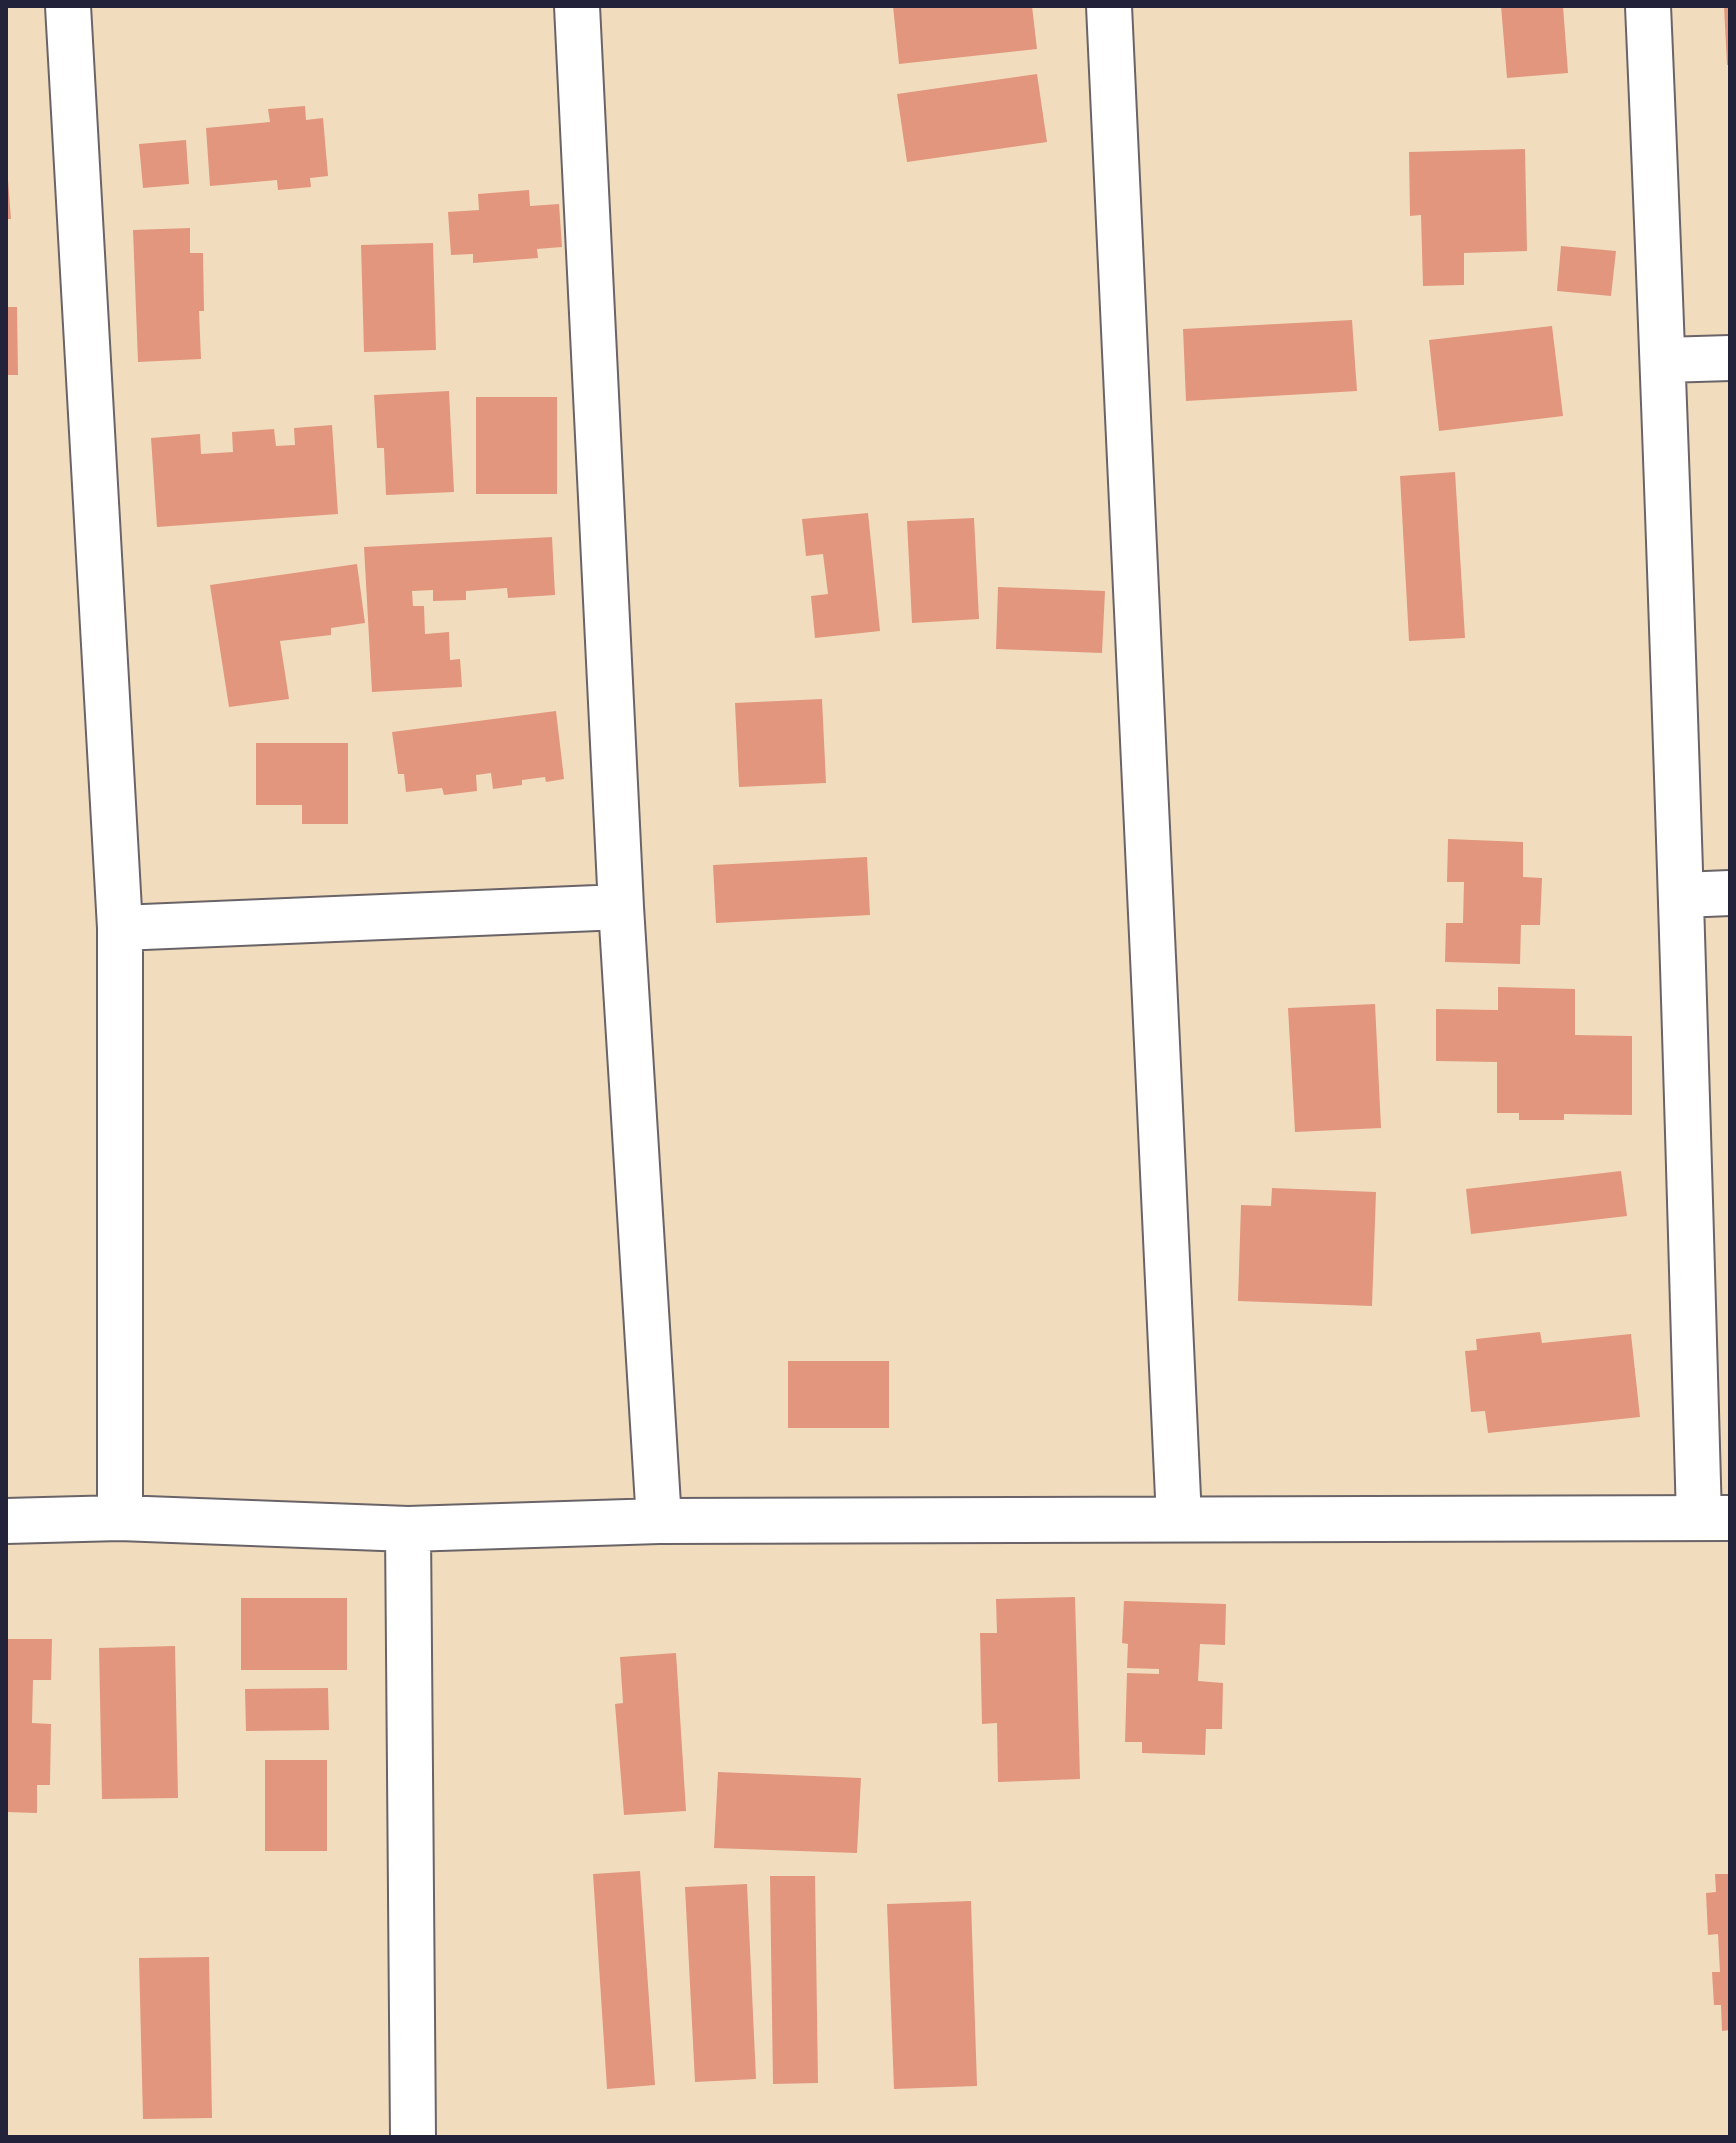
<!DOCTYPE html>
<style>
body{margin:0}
#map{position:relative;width:1736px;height:2143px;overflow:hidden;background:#f1ddbd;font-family:"Balsamiq Sans",sans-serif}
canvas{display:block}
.frame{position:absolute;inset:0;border:8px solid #22223b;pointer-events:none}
</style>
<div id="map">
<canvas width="1736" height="2143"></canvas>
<div class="frame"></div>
</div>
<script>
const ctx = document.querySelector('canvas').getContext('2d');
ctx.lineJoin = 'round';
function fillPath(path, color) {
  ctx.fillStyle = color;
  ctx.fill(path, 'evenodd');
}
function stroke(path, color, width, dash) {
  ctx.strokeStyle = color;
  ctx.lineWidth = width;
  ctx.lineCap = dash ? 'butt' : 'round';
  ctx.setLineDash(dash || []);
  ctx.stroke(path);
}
const building = new Path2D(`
 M893,6H1032L1037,49L899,64Z
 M1501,6H1563L1568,73L1507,78Z
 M1724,6H1730V65H1727Z
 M1037,74L1047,142L907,162L897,94Z
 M305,106L306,120L323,118L328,176L310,178L311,187L278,190L277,180L210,186L206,128L270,122L268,109Z
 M186,140L189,184L143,188L139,144Z
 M1525,149L1527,251L1464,253V285L1423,286L1421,215L1410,216L1409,152Z
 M6,180H8L11,219H6Z
 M529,190L530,206L559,204L562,247L537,249L538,258L473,263V254L451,255L448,212L479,210L478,194Z
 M190,228V253H203L204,311H199L201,359L138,362L133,230Z
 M433,243L436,350L364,352L361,245Z
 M1561,246L1616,251L1611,296L1557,291Z
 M6,307H17L18,375H6Z
 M1352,320L1357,391L1186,401L1183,329Z
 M1552,326L1563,416L1439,431L1429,340Z
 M449,391L454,492L386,495L384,448H377L374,395Z
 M476,397H557V494H476Z
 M332,425L338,514L157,527L151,438L200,434L201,454L233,452L232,432L274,429L276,446L295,445L294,428Z
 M1455,472L1465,638L1409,641L1400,476Z
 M868,513L880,631L815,638L811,596L828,594L823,554L806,556L802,519Z
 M974,518L979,619L912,623L907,521Z
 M552,537L555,595L508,598L507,588L466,591V600L433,601V590L412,591L413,606H424L425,634L449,632L450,660L460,659L462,687L372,692L364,547Z
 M357,564L365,623L331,628V635L280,641L289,699L229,707L210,585Z
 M998,587L1105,591L1102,653L996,649Z
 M822,699L826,783L739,787L735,703Z
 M556,711L564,779L546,782L545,777L522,780V785L493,789L491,773L476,775L477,791L444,795L442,788L406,792L404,774H398L392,732Z
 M256,743H348V824H302V805H256Z
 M1448,839L1523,842V877L1542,878L1540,925H1521L1520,964L1445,962L1446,923H1463L1464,882H1447Z
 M867,857L870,915L716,923L713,865Z
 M1498,987L1575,989V1035L1632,1036V1115L1564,1114V1120H1519V1113H1497V1062L1436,1061V1009L1498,1010Z
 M1375,1004L1381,1128L1295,1132L1288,1008Z
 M1621,1171L1627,1216L1471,1234L1466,1189Z
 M1272,1188L1376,1192L1372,1306L1238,1301L1241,1205L1271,1206Z
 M1540,1332L1542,1343L1631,1334L1640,1417L1488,1433L1485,1411L1471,1412L1465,1351L1477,1350L1476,1339Z
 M788,1361H889V1428H788Z
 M1075,1597L1080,1779L998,1782L997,1723L982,1724L980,1633H997L996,1599Z
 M241,1598H347V1670H241Z
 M1124,1601L1226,1604L1225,1645L1200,1644L1198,1681L1223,1683L1222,1729H1206L1205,1755L1142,1753V1742H1125L1127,1673L1159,1674V1669L1127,1668L1128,1644L1122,1643Z
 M6,1639H52L51,1680H33L32,1723L51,1724L50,1785H37V1813L6,1812Z
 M175,1646L178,1798L102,1799L99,1648Z
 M676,1653L686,1811L624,1815L615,1704L623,1703L620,1657Z
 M328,1688L329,1730L246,1731L245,1689Z
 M265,1760H327V1851H265Z
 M718,1772L861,1778L857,1853L714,1848Z
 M640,1871L655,2085L607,2089L593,1874Z
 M1715,1874H1730V2030L1722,2031L1721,2005H1714L1712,1972H1720L1718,1934L1708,1935L1706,1893L1716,1892Z
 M770,1876H815L818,2083L773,2084Z
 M747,1884L756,2079L695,2082L685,1887Z
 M971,1901L977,2086L894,2089L887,1904Z
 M209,1957L212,2118L143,2119L139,1958Z`);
const minor = new Path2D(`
 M68,6L120,928V1518
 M577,6L621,907L659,1521
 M1109,6L1179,1519
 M1648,6C1670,510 1685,1013 1699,1518
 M1664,360L1730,358
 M1682,895L1730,893
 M120,928L621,907
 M6,1521L120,1518L408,1529L659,1521L1730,1518
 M408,1529L413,2137`);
fillPath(building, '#e2967e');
stroke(minor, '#6a6368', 48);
stroke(minor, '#fff', 44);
</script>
